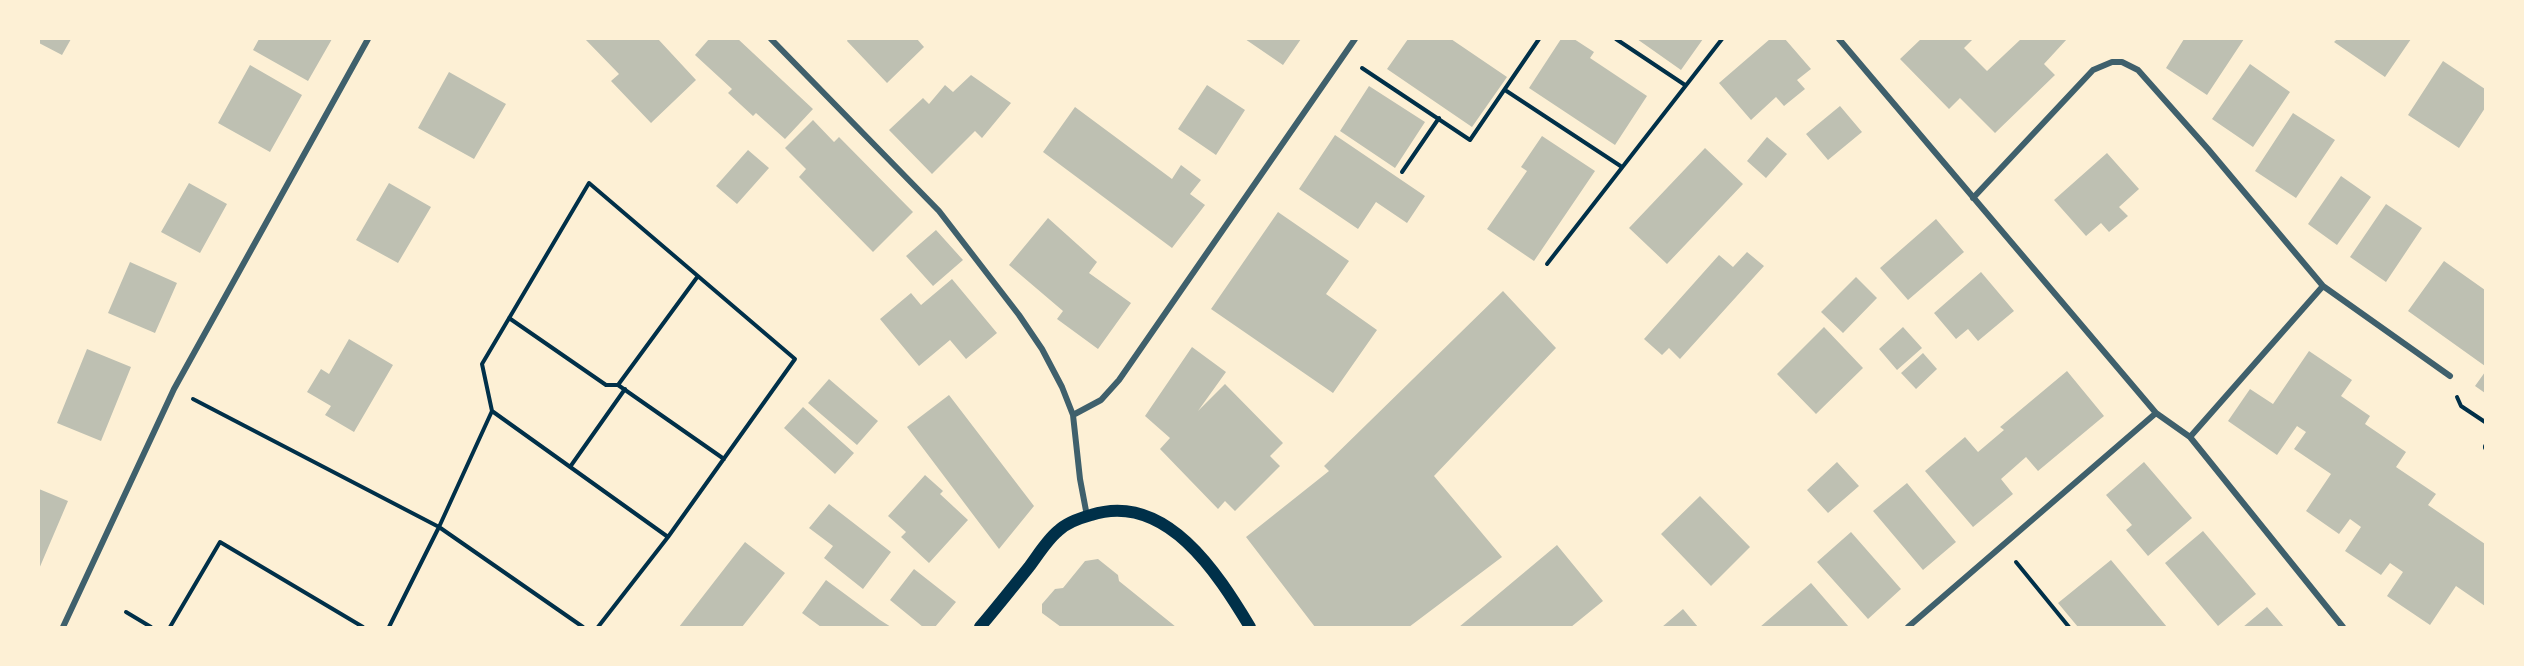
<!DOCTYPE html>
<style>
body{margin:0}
#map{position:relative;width:2524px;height:666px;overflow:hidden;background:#fdf0d5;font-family:Raleway,sans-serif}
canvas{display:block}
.frame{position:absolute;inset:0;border:40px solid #fdf0d5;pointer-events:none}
</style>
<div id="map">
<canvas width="2524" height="666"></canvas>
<div class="frame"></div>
</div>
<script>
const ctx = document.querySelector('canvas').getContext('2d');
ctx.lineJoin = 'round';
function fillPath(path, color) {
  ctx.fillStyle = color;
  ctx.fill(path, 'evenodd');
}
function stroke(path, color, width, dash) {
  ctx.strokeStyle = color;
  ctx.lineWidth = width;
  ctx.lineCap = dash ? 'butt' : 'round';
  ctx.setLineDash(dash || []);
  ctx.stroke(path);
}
const building = new Path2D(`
 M39,39H71L62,55L39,43Z
 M259,39H332L308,81L253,50Z
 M585,39H658L696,80L651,123L611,81L619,74Z
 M709,39H738L813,109L785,139L756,113L753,116L728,93L732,89L695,55Z
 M848,39H917L924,47L887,83L847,41Z
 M1245,39H1301L1283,65Z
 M1408,39H1451L1507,77L1472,127L1387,69Z
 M1561,39H1574L1594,52L1590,58L1647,96L1615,145L1529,88Z
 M1637,39H1703L1681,70Z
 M1770,39H1785L1811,69L1797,80L1805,89L1784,106L1776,97L1751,120L1719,83Z
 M1921,39H1973L1964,48L1987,71L2021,39H2067L2044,64L2055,75L1995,133L1960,98L1949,109L1900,59Z
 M2184,39H2244L2207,95L2166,68Z
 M2337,39H2411L2385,77L2334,42Z
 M2443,61L2485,89V108L2459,148L2408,115Z
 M2250,64L2290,92L2253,147L2212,119Z
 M250,65L302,95L270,152L218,123Z
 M449,72L506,104L474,159L418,128Z
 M971,75L1011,103L982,138L975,131L932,174L889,130L923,98L929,104L945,85L953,92Z
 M1207,85L1245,110L1216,155L1178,129Z
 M1369,86L1425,122L1395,168L1340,131Z
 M1840,106L1862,132L1828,160L1806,134Z
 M1075,107L1172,179L1181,165L1201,180L1190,194L1205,205L1172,248L1043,152Z
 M2293,113L2335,140L2296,198L2255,171Z
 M813,120L834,142L839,137L913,212L873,252L799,177L806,169L785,148Z
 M1335,135L1425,196L1407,223L1376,202L1358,229L1299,189Z
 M1542,136L1595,171L1534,261L1487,229L1527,171L1521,167Z
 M1767,137L1787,154L1766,178L1747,161Z
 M1705,148L1743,184L1667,264L1629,228Z
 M748,150L769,168L737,204L716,186Z
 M2107,153L2139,189L2119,207L2128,216L2109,232L2101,223L2086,236L2054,200Z
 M2341,176L2371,197L2337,245L2308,224Z
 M189,183L227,204L200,253L161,232Z
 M389,183L431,207L398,263L356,240Z
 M2386,204L2422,228L2386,282L2350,257Z
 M1278,212L1349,261L1326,294L1377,330L1333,393L1211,309Z
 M1048,218L1097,262L1089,273L1131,303L1098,349L1057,319L1063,311L1009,265Z
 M1936,219L1964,252L1908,300L1880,268Z
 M936,230L963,260L933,286L906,256Z
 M1747,252L1764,266L1680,359L1669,348L1662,355L1644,339L1719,255L1733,267Z
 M2444,261L2485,290V366L2408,311Z
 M130,262L177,283L155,333L108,313Z
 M1981,272L2014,311L1978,341L1968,329L1956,339L1934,313Z
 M1856,277L1877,298L1843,333L1821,312Z
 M952,279L997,333L966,359L950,340L919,366L880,319L911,293L921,305Z
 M1503,291L1556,348L1434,476L1502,557L1409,627H1315L1246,537L1329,471L1324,466Z
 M1824,327L1863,368L1816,414L1777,374Z
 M1903,327L1922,348L1897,370L1879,349Z
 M349,339L393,365L354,432L325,415L331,406L307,392L321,369L329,374Z
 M1192,347L1226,372L1198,411L1225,384L1283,443L1270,456L1280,466L1235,511L1225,501L1218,509L1160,449L1170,438L1145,416Z
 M87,349L131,367L101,441L57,423Z
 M2309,351L2352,380L2341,396L2370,416L2365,424L2406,452L2396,467L2436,494L2428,505L2485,544V606L2456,586L2430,625L2387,596L2403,572L2390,563L2381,575L2345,551L2361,527L2350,519L2339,534L2306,511L2331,474L2294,449L2306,432L2297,426L2277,455L2228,421L2250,389L2273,404Z
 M1923,353L1937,369L1916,389L1901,373Z
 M2067,371L2104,416L2038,471L2026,457L2001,479L2013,494L1973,527L1925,471L1965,437L1978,452L2004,430L2000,427Z
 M2485,372V393L2475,386Z
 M829,379L878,421L857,445L808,403Z
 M949,395L1034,506L999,549L907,427Z
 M803,407L854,453L835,474L784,428Z
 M1837,462L1859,486L1828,513L1807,490Z
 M2144,462L2192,518L2148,556L2126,530L2132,525L2106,495Z
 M925,475L943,491L940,494L968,520L929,563L901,537L906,532L888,516Z
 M1907,483L1956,542L1923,570L1873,511Z
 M39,489L68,501L39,569Z
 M1700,496L1750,547L1711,586L1661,534Z
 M829,504L891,552L863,589L824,558L833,546L809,528Z
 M2203,531L2256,594L2218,626L2165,563Z
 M1851,532L1901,589L1868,619L1817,562Z
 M745,542L785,573L742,627H679Z
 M1557,545L1603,601L1571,627H1459Z
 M1098,559L1118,575L1119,581L1176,627H1061L1042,613V604L1055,589L1063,588L1085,561Z
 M2111,560L2167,627H2078L2058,603Z
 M914,569L956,602L935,627H923L890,600Z
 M826,580L880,620L891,627H821L802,613Z
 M1811,583L1849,627H1760Z
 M2267,607L2284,627H2243Z
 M1683,609L1698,627H1662Z`);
const path = new Path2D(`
 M1616,39L1685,85
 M1362,68L1470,140L1539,39
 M1505,90L1622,167
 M1402,172L1439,118
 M1547,264L1722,39
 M698,276L618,385L724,459
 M509,318L606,385H618
 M2457,397L2461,406L2485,422
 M193,399L439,527L583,627
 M492,411L668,537
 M2485,446V448
 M570,467L625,389
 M2016,562L2069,627
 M126,612L151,627
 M170,627L220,542L363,627
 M389,627L439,527L492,411L482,364L589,183L795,359L668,537L598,627`);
const minor = new Path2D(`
 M771,39L939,211L1019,315L1042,349L1062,387L1073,415L1080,479L1087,516
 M1839,39L2156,413L2190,437L2343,627
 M1973,198L2093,70L2112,62H2122L2138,70L2208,149L2323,286L2190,437
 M2323,286L2450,376
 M1073,415L1101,400L1119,380L1355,39
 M63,627L174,389L368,39
 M1908,627L2156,413`);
const secondary = new Path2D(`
 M980,627C997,607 1013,587 1029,567C1038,555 1047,540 1058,531C1066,523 1080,518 1091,515C1166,491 1218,574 1250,627`);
fillPath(building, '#bec0b2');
stroke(path, '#003049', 4);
stroke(minor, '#3f606c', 6);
stroke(secondary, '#003049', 12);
</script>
